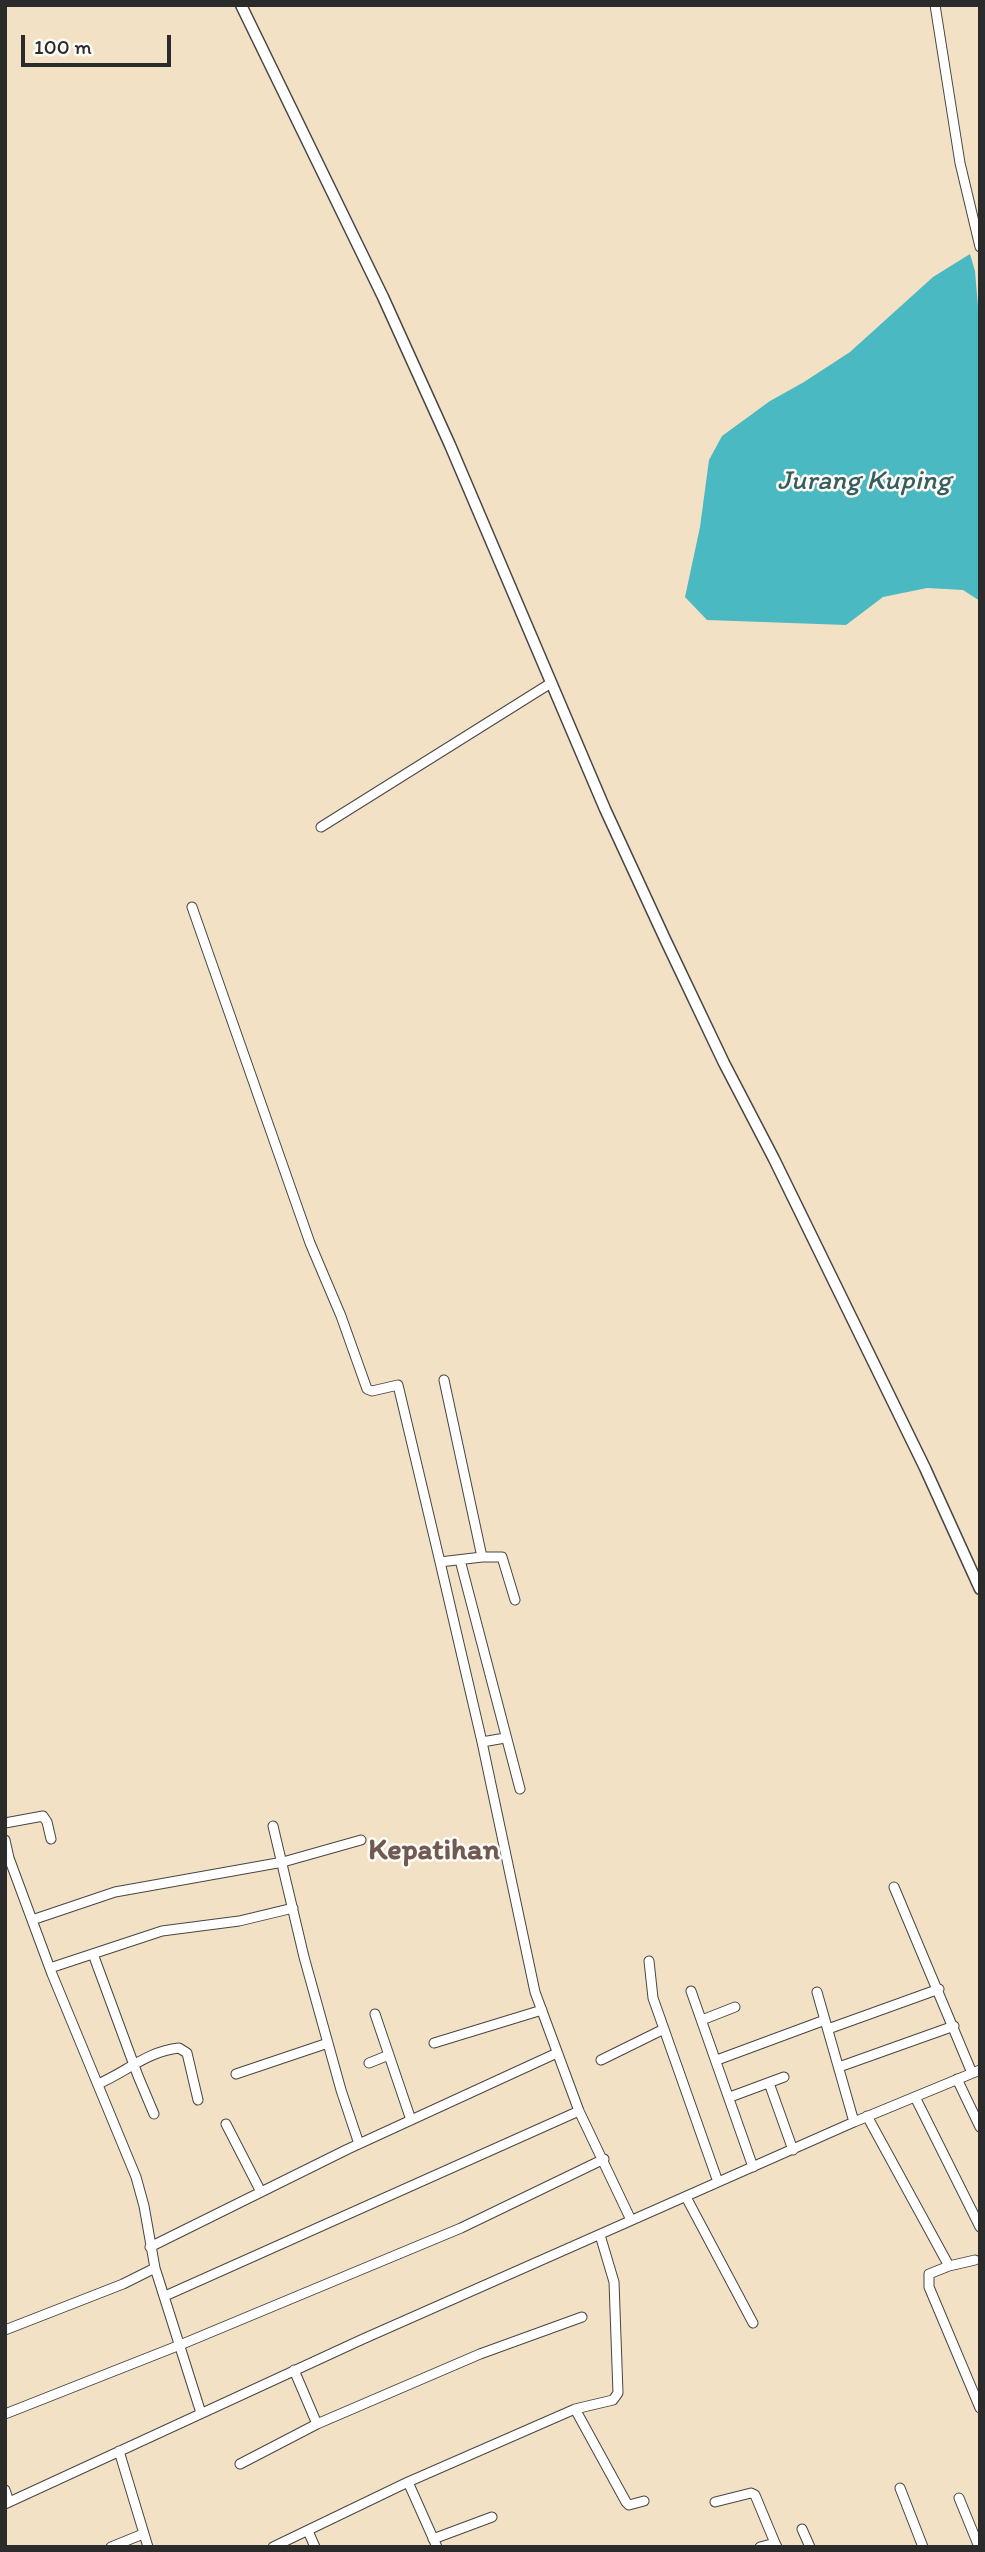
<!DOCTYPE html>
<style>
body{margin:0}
#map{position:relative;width:985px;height:2552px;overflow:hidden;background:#f2e1c5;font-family:Itim,sans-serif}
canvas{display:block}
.frame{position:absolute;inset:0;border:7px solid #2b2b2b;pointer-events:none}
.scale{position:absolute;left:21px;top:35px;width:150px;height:32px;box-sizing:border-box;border:4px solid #2b2b2b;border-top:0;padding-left:9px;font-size:21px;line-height:24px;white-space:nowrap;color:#2b2b2b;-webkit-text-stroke:5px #fdfcf7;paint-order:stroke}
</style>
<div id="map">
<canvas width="985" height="2552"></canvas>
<div class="frame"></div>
<div class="scale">100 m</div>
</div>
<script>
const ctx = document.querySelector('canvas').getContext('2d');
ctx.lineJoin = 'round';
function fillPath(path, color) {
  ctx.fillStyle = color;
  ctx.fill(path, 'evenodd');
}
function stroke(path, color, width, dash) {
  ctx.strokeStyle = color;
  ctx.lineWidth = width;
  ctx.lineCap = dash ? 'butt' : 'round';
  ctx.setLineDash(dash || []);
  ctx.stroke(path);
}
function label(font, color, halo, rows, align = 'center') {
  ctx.font = font + ' Itim,sans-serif';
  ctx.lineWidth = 5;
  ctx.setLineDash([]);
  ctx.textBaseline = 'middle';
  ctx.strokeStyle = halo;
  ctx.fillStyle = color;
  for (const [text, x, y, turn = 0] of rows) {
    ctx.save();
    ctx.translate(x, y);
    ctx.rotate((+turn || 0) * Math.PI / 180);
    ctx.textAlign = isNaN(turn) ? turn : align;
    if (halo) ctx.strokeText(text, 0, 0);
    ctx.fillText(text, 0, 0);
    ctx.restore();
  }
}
const water = new Path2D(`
 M970,254L975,271L980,330V601L963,590L927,588L883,597L846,625L707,620L685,597L700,527L709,460L722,436L770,401L804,382L850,352L933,277Z`);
const minor = new Path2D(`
 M935,5L960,163L980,247
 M321,827L551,683
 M192,907L310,1243L341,1316L367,1389L372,1391L398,1385L440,1562
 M444,1380L482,1557L440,1562L482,1742L535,1992L579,2111L631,2220
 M482,1557H502L515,1600
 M460,1560L520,1789
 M482,1742L505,1738
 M5,1823L43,1816L47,1822L51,1839
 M273,1826L304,1957L341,2090L359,2144
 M5,1840L9,1858L52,1974L136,2177L144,2206L155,2268L201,2413
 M894,1887L972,2073
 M32,1920L115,1892L283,1862L361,1840
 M93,1954L138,2076L154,2114
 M649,1961L653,1998L718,2182
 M50,1968L162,1931L239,1921L293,1908
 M691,1991L753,2167
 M817,1992L854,2122
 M375,2014L411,2120
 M702,2020L735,2007
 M828,2029L939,1989
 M434,2043L542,2010
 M601,2060L664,2029
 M717,2060L825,2020
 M369,2063L389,2055
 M839,2067L954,2026
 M236,2074L328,2043
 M957,2079L980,2127
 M769,2083L793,2150
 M98,2084C126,2072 148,2051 179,2048L187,2053L198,2100
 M730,2097L784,2077
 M915,2097L980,2227
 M867,2116L949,2266L929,2274V2287L980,2408
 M226,2124L261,2192
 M686,2197L753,2323
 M150,2247L348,2149L557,2053
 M949,2266L975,2260
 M165,2296L579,2111
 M5,2330L123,2284L155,2268
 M294,2370L317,2424L480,2354L582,2317
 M575,2409L613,2400L618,2393L614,2282L600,2235
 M5,2414L180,2345L461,2228L604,2159
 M119,2451L148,2547
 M240,2464L317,2424
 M408,2482L575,2409L626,2502L629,2505L644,2501
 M900,2488L923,2547
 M5,2490L9,2502
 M959,2498L979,2547
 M715,2502L751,2493L755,2495L775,2543
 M5,2504L363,2339L854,2122L980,2070
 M802,2529L810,2547
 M308,2531L315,2547
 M433,2539L492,2517
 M111,2547L143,2534
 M273,2547L408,2482L437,2547
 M760,2547L775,2543L777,2547`);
const tertiary = new Path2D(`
 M241,5L383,297L450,445L605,809L665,939L724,1063L774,1159L925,1468L980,1589`);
const waterNames = [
 ["Jurang Kuping",864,482]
];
const quarterNames = [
 ["Kepatihan",434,1851]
];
fillPath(water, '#4bb9c2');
stroke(minor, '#494642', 11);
stroke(tertiary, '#494642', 13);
stroke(minor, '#fff', 9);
stroke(tertiary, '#fff', 10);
label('italic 28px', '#365d60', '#fdfcf7', waterNames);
label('bold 30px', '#715a53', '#fdfcf7', quarterNames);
</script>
